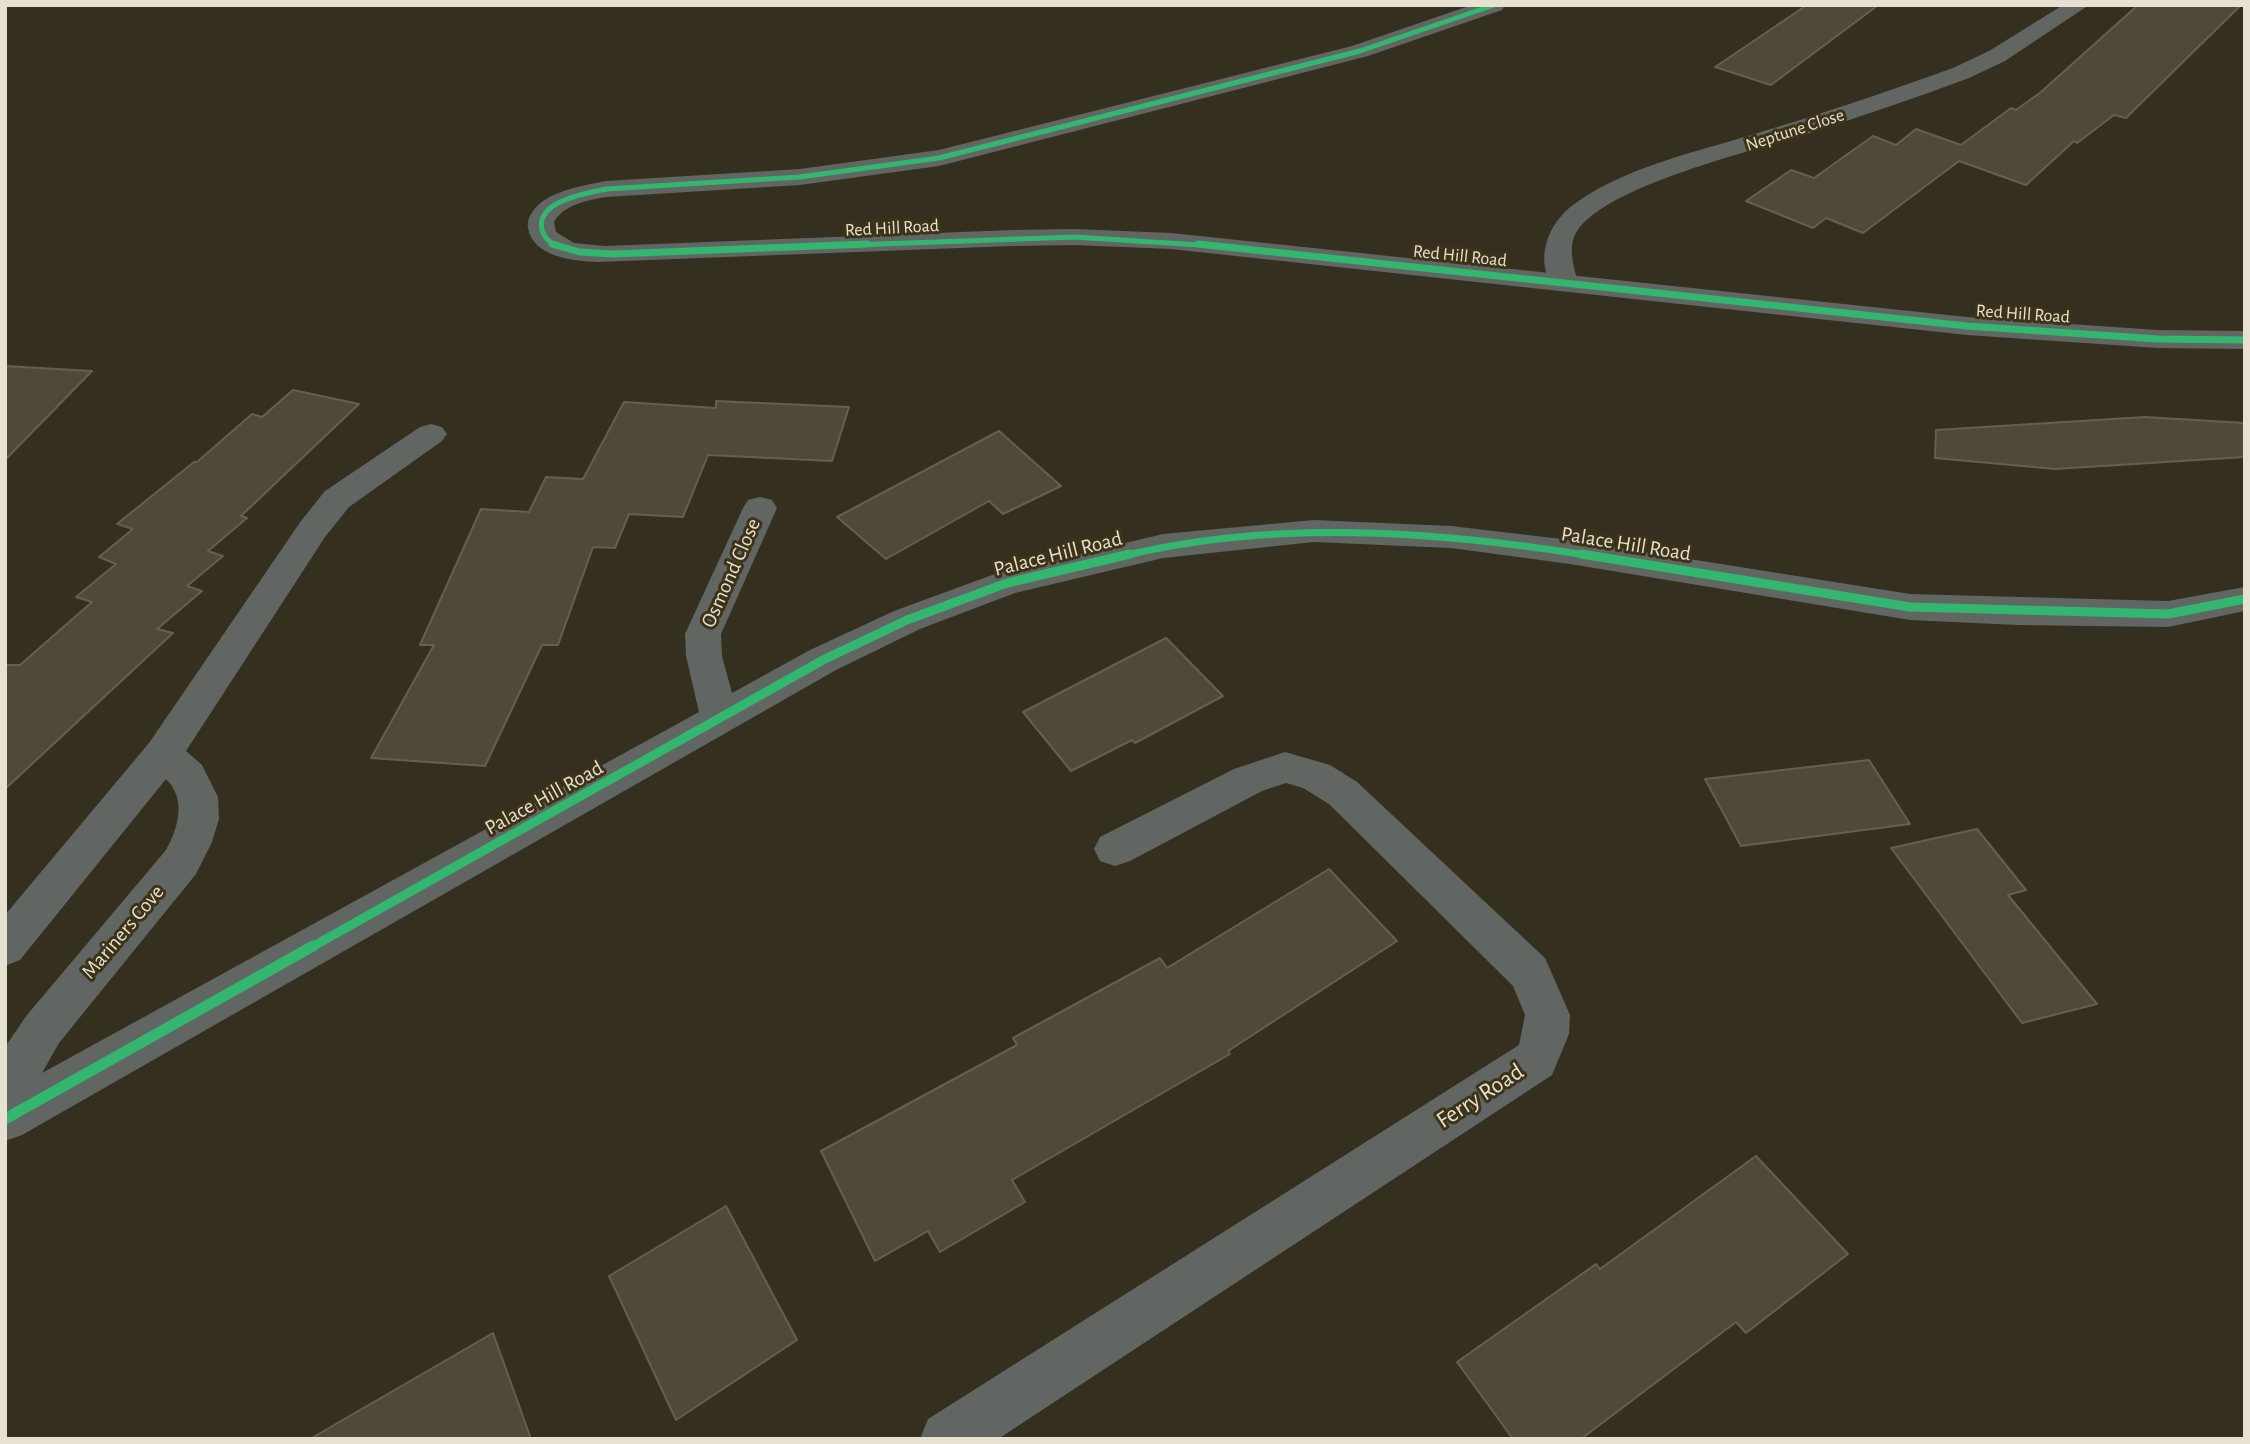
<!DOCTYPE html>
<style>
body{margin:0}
#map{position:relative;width:2250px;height:1444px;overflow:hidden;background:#352f20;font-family:"Alegreya Sans",sans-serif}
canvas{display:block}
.frame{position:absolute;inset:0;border:7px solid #e6e1d1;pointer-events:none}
</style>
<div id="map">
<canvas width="2250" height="1444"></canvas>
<div class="frame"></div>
</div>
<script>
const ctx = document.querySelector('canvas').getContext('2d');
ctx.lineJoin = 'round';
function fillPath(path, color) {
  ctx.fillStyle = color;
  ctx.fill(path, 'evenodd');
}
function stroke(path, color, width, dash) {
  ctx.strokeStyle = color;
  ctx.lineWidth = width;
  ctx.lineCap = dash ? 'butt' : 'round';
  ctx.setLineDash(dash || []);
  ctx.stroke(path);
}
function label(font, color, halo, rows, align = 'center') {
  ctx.font = font + ' "Alegreya Sans",sans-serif';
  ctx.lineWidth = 6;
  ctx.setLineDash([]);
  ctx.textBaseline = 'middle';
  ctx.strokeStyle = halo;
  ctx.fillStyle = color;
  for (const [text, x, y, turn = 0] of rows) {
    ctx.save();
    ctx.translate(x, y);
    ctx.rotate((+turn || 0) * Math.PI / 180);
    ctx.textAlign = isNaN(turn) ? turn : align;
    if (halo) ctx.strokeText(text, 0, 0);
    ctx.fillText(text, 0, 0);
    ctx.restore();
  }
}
const building = new Path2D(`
 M1807,5L1877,6L1771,85L1715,67Z
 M2138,5H2241L2126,118L2114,115L2077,143L2074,141L2026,185L1959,161L1863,233L1826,218L1813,228L1746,201L1791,170L1814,178L1873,136L1896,145L1916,129L1961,145L2011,108L2016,110L2041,92Z
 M5,366L92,371L5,460Z
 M293,390L359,404L241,516L247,518L208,551L223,556L187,586L202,591L157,629L173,633L5,789V665H20L92,602L76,597L116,564L99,557L133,529L117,524L194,462H197L252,414L262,417Z
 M716,401L849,407L832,461L708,455L683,517L629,514L615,548L593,547L558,645H542L485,766L371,758L434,645H420L481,509L529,512L546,477L583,479L624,402L716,408Z
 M2145,417L2245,423V457L2055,469L1935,458L1936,430Z
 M999,431L1061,486L1003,514L989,501L886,559L837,517Z
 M1166,638L1223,696L1135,743L1132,740L1071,771L1023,712Z
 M1869,760L1910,824L1741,846L1705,779Z
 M1977,829L2026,890L2008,895L2097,1004L2022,1023L1891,848Z
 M1329,869L1397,941L1228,1051L1230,1054L1012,1180L1025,1202L940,1252L928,1231L875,1261L821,1151L1017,1045L1013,1038L1160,958L1167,968Z
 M1756,1156L1848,1254L1746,1333L1736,1322L1581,1439H1513L1457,1362L1596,1264L1600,1269Z
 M726,1206L797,1340L676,1420L609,1276Z
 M493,1333L531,1439H310Z`);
const minor = new Path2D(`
 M2063,5H2089L2005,61L1969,78C1916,98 1861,116 1807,134C1753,151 1608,185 1577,231C1567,246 1574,267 1578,283L1574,289L1564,291L1554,289C1534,261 1547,224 1573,205C1623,168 1692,153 1751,135C1819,115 1886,92 1953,68L1989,51Z
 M431,424L442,427L447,434L442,441L349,507L325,537L186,751L202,765L218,797L219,819L212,842L196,874L59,1043L42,1073L699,712L686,656L685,634L743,508L748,500L760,497L772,500L777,508L721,634L722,656L732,693L810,650L894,611L995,574L1163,534L1314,520L1451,526L1570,540L1910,594L2168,601L2245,587V611L2168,627L2017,625L1910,620L1570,564L1451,548L1314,542L1163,558L1015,593L920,629L836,670L22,1135L5,1141V1049L7,1044L27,1015L166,850C179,827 186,798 166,779L20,960L5,966V915L149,743L301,521L325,491L420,427Z
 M1285,752L1330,765L1357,782L1545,958L1570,1015L1569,1034L1552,1075L998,1439H920L928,1419L1519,1045L1525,1015L1513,986L1329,804L1303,788L1286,783L1262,791L1130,861L1115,866L1100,861L1094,849L1100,837L1234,769Z`);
const tertiary = new Path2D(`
 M1472,5H1505L1502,10L1368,56L939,166L800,185L606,197C588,200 563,205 554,222L556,232L574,243L605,246L1012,230L1074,229L1171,233L1967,317L2158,330L2245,331V349L2158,348L1967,335L1171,249L1074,245L1012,246L597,262C573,261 533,257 528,228C526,217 535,207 543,201C561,189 585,185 606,181L800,169L939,150L1352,46Z`);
const cyclewayFar3 = new Path2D(`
 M556,246C549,242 544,238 542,230C535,201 587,193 606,189L800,177L939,158L1360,51L1494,5
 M825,246L1074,237L1215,246`);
const cyclewayFar2 = new Path2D(`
 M552,244L580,252L613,254L867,244
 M1198,244L1967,326L2158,339L2245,340
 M1123,556C1276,519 1438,531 1592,556`);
const cyclewayFar1 = new Path2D(`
 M1581,554L1910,607L2168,614L2245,599
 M310,948L823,660L907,620L1007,583L1130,554`);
const cycleway = new Path2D(`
 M5,1119L313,946`);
const farStreetnames = [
 ["Neptune Close",1795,130,-18],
 ["Red Hill Road",892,228,-3],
 ["Red Hill Road",1460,256,6],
 ["Red Hill Road",2023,314,4]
];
const streetNames = [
 ["Palace Hill Road",1626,544,9],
 ["Palace Hill Road",1058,554,-14],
 ["Osmond Close",731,573,-66],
 ["Palace Hill Road",544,798,-29],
 ["Mariners Cove",123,932,-50]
];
const nearStreetnames = [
 ["Ferry Road",1480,1096,-33]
];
fillPath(building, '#4f4939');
stroke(building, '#645f52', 2);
fillPath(minor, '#626662');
fillPath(tertiary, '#626662');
stroke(cyclewayFar3, '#33b770', 5);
stroke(cyclewayFar2, '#33b770', 7);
stroke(cyclewayFar1, '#33b770', 9);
stroke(cycleway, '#33b770', 11);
label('18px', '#e6e1d1', '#3d3318', farStreetnames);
label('21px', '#e6e1d1', '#3d3318', streetNames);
label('24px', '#e6e1d1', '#3d3318', nearStreetnames);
</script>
